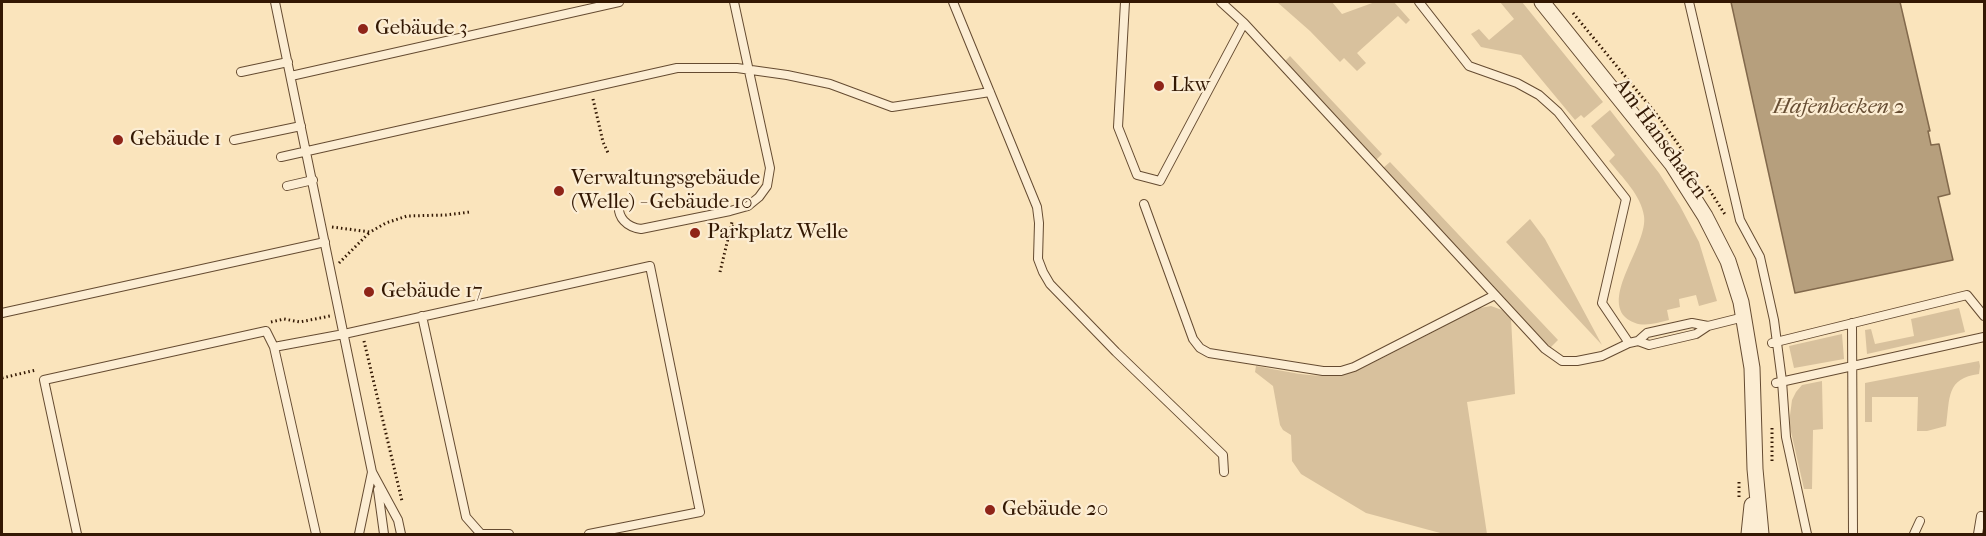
<!DOCTYPE html>
<meta charset="utf-8">
<style>
body{margin:0}
#map{position:relative;width:1986px;height:536px;overflow:hidden;background:#fae4bc;font-family:"IM FELL French Canon",serif}
canvas{display:block}
.frame{position:absolute;inset:0;border:3px solid #331803;pointer-events:none}
</style>
<div id="map">
<canvas width="1986" height="536"></canvas>
<div class="frame"></div>
</div>
<script>
const ctx = document.querySelector('canvas').getContext('2d');
ctx.lineJoin = 'round';
function fillPath(path, color) {
  ctx.fillStyle = color;
  ctx.fill(path, 'evenodd');
}
function stroke(path, color, width, dash) {
  ctx.strokeStyle = color;
  ctx.lineWidth = width;
  ctx.lineCap = dash ? 'butt' : 'round';
  ctx.setLineDash(dash || []);
  ctx.stroke(path);
}
function label(font, color, halo, rows, align = 'center') {
  ctx.font = font + ' "IM FELL French Canon",serif';
  ctx.lineWidth = 4.5;
  ctx.setLineDash([]);
  ctx.textBaseline = 'middle';
  ctx.strokeStyle = halo;
  ctx.fillStyle = color;
  for (const [text, x, y, turn = 0] of rows) {
    ctx.save();
    ctx.translate(x, y);
    ctx.rotate((+turn || 0) * Math.PI / 180);
    ctx.textAlign = isNaN(turn) ? turn : align;
    if (halo) ctx.strokeText(text, 0, 0);
    ctx.fillText(text, 0, 0);
    ctx.restore();
  }
}
const green = new Path2D(`
 M1277,2H1332L1342,14L1375,2H1394L1410,20L1406,24L1398,16L1357,53L1366,63L1357,71L1344,58L1340,62L1310,31Z
 M1500,2H1522L1603,102L1584,118L1581,115L1575,120L1521,55L1481,47L1471,34L1479,29L1489,40L1514,19Z
 M1290,56L1382,154L1376,160L1284,62Z
 M1610,110L1659,173L1680,206L1699,242L1717,301L1699,306L1696,295L1679,299L1680,307L1667,310L1669,320C1654,324 1638,329 1625,317C1603,294 1648,244 1644,216C1641,195 1622,177 1609,161L1615,155L1591,126Z
 M1390,162L1558,340L1550,348L1383,168Z
 M1530,219L1545,239L1602,345L1506,242Z
 M1491,306L1502,310L1511,318L1515,394L1467,402L1487,534H1444L1366,513L1301,474L1292,461L1291,435L1283,430L1280,425L1273,386L1255,372L1256,366C1292,372 1325,383 1361,369L1480,308Z
 M1959,308L1965,332L1867,354L1865,330L1871,329L1875,344L1914,336L1911,319Z
 M1842,334L1844,359L1794,368L1789,346Z
 M1979,361L1980,366L1979,374C1946,378 1950,398 1946,426L1927,431H1917L1918,397H1872V422H1865V383Z
 M1822,381L1823,429L1813,430L1812,489H1804L1789,423L1792,400L1796,392L1802,385Z`);
const water = new Path2D(`
 M1731,2H1900L1930,131H1928L1931,145L1939,144L1950,194L1938,197L1953,260L1795,293Z`);
const path = new Path2D(`
 M1573,13L1657,115L1683,151
 M593,99L603,142L609,155
 M1707,186L1726,216
 M732,226L762,233
 M332,227L370,232L386,223L407,216L446,215L470,212
 M339,263L370,232
 M720,272L732,222
 M271,322L284,319L300,322L330,316
 M364,341L402,501
 M2,378L36,370
 M1772,428V461
 M1739,497V482`);
const service = new Path2D(`
 M275,2L372,472L398,520L401,534
 M953,2L1037,207L1039,223L1038,259L1043,272L1050,284L1116,352L1223,455L1224,472
 M1125,2L1118,127L1137,175L1160,181L1244,23
 M1221,2L1244,23L1545,349L1562,361H1577L1602,356L1629,343L1638,341L1649,345L1696,334L1708,326L1744,317
 M1419,2L1469,66L1517,83L1539,95L1558,112L1626,199L1602,303L1629,343
 M1689,2L1740,220L1760,257L1774,320L1782,381L1786,437L1807,534
 M241,72L288,62
 M291,76L619,2
 M234,140L301,126
 M281,157L677,68H737L787,75L830,84L892,107L990,92
 M287,186L313,180
 M619,203C617,218 627,227 641,229L730,211L748,206L759,197L767,186L770,168L734,2
 M1144,204L1193,339L1200,348L1209,353L1323,371H1341L1354,367L1495,295
 M2,313L325,242
 M422,316L466,517L481,534H509
 M1852,323L1853,534
 M1638,341L1647,333L1692,323L1708,326
 M1772,343L1967,295L1984,316
 M274,347L344,334L650,266L700,512L589,534
 M1776,383L1984,337
 M378,490L384,534
 M77,534L44,380L266,331L274,347L316,534
 M359,534L372,472
 M1914,534L1920,521
 M1978,534L1981,516`);
const minor = new Path2D(`
 M1542,2L1672,164L1705,216L1728,261L1741,302L1752,368L1755,469L1761,534
 M1749,534L1752,505`);
const markers = [
 [363,29,6,"#8f2418"],
 [1159,86,6,"#8f2418"],
 [118,140,6,"#8f2418"],
 [559,191,6,"#8f2418"],
 [695,233,6,"#8f2418"],
 [369,292,6,"#8f2418"],
 [990,510,6,"#8f2418"]
];
const poiNames = [
 ["Gebäude 3",375,29],
 ["Lkw",1171,86],
 ["Gebäude 1",130,140],
 ["Verwaltungsgebäude",571,179],
 ["(Welle) - Gebäude 10",571,203],
 ["Parkplatz Welle",707,233],
 ["Gebäude 17",381,292],
 ["Gebäude 20",1002,510]
];
const streetNames = [
 ["Am Hansehafen",1660,139,54]
];
const waterNames = [
 ["Hafenbecken 2",1839,108]
];
fillPath(green, '#d8c19d');
fillPath(water, '#b69f7d');
stroke(water, '#82694c', 1.5);
stroke(service, '#654b31', 10);
stroke(minor, '#654b31', 17);
stroke(path, '#331803', 3, [1.5, 3]);
stroke(service, '#fcedd3', 8);
stroke(minor, '#fcedd3', 15);
for (const [x, y, r, color] of markers) {
  const dot = new Path2D();
  dot.arc(x, y, r, 0, 2 * Math.PI);
  ctx.fillStyle = color;
  ctx.fill(dot);
  stroke(dot, '#fcedd3', 2);
}
label('21px', '#331803', '#fcedd3', poiNames, 'left');
label('21px', '#331803', '#fcedd3', streetNames);
label('italic 22px', '#674e34', '#fcedd3', waterNames);
</script>
